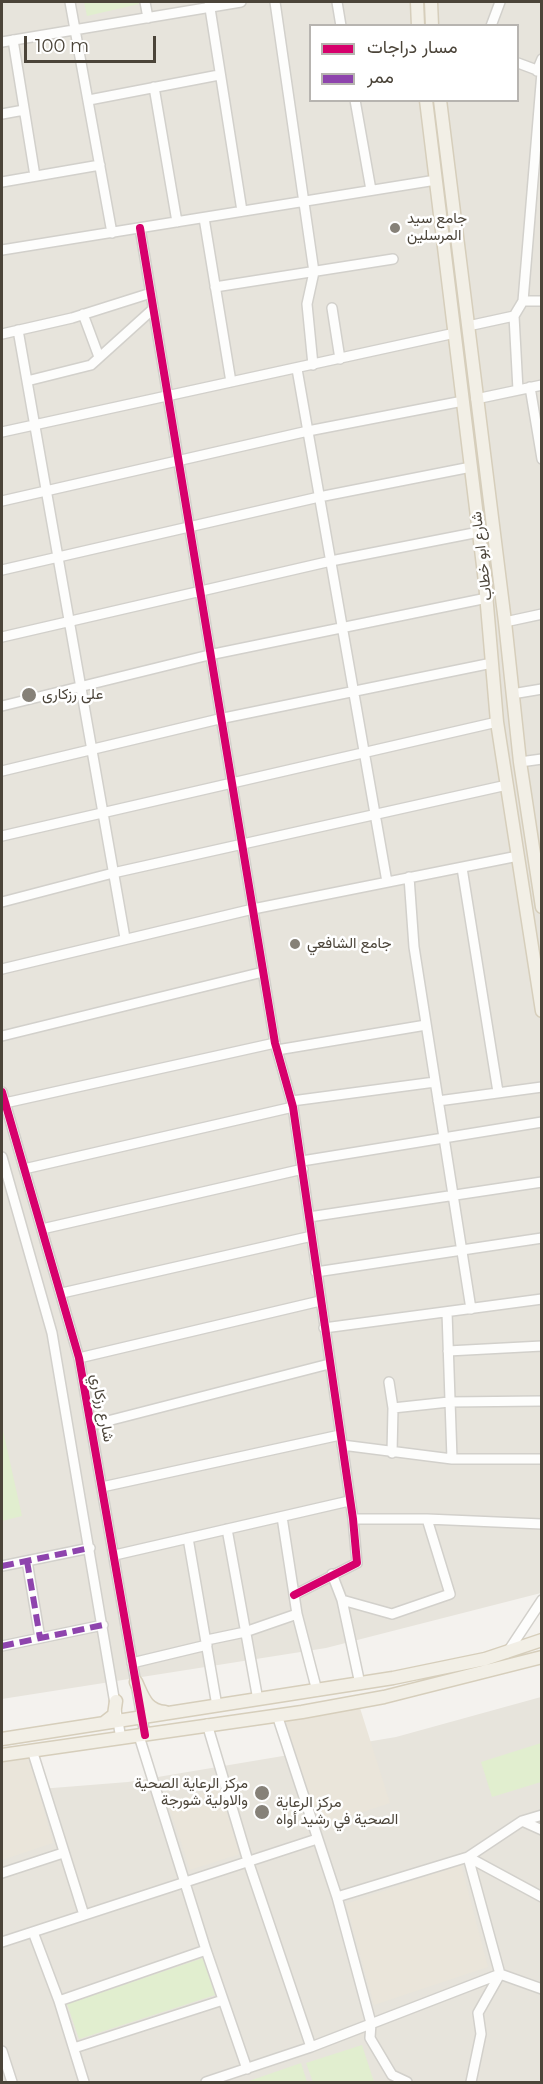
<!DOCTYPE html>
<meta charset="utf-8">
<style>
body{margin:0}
#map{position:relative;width:543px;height:2084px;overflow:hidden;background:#f4f2ee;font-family:Montserrat,Vazirmatn,sans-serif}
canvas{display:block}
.frame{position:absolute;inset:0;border:3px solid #4b4439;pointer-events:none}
.legend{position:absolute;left:309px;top:24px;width:210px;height:78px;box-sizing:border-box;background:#fff;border:2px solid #b7b4b0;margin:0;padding:8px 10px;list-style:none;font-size:18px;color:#4b4439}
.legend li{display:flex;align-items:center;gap:12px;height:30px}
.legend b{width:30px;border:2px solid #b7b4b0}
.scale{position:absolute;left:24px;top:36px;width:132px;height:27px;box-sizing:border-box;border:3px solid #4b4439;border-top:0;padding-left:8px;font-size:18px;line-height:21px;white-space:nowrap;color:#4b4439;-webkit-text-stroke:4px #fff;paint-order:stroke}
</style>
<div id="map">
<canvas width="543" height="2084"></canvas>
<div class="frame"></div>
<ul class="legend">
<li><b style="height:8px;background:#d6006c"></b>مسار دراجات</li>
<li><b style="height:8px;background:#8e44ad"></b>ممر</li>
</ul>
<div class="scale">100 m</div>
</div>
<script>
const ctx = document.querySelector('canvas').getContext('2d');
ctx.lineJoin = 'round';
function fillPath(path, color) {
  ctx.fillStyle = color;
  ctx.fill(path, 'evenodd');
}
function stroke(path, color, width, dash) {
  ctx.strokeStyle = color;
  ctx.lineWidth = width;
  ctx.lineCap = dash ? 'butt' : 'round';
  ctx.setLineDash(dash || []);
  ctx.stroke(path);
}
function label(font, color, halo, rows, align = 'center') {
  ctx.font = font + ' Montserrat,Vazirmatn,sans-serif';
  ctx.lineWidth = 5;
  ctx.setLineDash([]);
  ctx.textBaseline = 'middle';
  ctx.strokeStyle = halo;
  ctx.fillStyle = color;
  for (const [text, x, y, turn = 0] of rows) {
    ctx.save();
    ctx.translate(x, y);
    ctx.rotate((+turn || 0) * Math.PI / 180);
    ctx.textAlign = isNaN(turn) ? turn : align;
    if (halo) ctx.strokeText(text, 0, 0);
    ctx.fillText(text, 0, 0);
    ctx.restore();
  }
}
const residential = new Path2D(`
 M2,2H541V1593L326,1648L2,1699ZM310,26H518V100H310Z
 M541,1697V2082H2V1792L128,1782L396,1737Z`);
const education = new Path2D(`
 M360,1708L390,1803L317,1827L285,1722L287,1720Z
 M29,1755L53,1843L2,1860V1761Z
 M220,1788L240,1854L190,1870L168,1803Z
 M461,1864L488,1967L374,2005L346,1904Z`);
const green = new Path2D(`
 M84,2H138L139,4L87,16Z
 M2,1426L22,1516L2,1521Z
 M541,1743V1782L492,1797L481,1762Z
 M203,1958L215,1995L79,2039L67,2004Z
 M362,2045L374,2082H313L306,2063Z
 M301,2063L307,2082H249V2081Z`);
const minor = new Path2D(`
 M70,2L112,233
 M145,2L148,18
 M209,2L242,211
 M275,2L314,272L307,304L313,365
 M337,2L341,26
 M491,26L500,2
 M13,40L35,176
 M2,42L241,2
 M518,63L542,72L523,301
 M537,71L542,59
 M154,87L177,222
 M89,100L219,75
 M355,100L371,190
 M2,114L24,110
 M2,182L100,165
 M204,218L231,382
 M140,228L275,1043L293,1107L353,1519L357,1563L294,1595
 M2,250L436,180
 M215,287L393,259
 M332,308L340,359
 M83,314L99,357
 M468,326L514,316
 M18,330L125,938
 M2,334L72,318L151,293
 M297,369L387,882
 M27,381L91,365L153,309
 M530,387L542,459
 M518,390L514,316L523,301H542
 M476,399L542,385
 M2,432L455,333
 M2,501L308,431L463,401
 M2,570L319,497L471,467
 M505,622L542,614
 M2,637L331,561L479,532
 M512,694L542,689
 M2,706L209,655L487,598
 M520,762L542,759
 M2,771L219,719L492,663
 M2,836L497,722
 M462,868L498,1092
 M409,877L414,947L471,1309
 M2,902L113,873L507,785
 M2,969L253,909L518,856
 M2,1036L263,972
 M277,1050L426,1025
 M2,1092L79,1358L145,1735
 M292,1101L435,1082
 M438,1101L542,1087
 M5,1103L275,1043
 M2,1157L52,1333L121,1739
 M302,1161L542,1122
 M24,1169L293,1107
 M309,1217L542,1182
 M42,1229L303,1169
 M316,1272L542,1238
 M62,1293L312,1236
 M447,1312L452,1459
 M324,1328L542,1299
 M448,1351L542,1346
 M79,1358L320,1301
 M389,1382L393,1408L392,1453
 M393,1408L449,1402L542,1401
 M92,1425L329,1364
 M342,1445L452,1459H542
 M102,1487L340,1435
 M282,1517L297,1614L317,1691
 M427,1519L542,1524
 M227,1529L258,1700
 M188,1538L217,1706
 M115,1555L349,1501
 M27,1561L40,1638
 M2,1566L90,1548
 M332,1574L342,1600L360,1684
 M342,1600L392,1614L450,1594L427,1519H353
 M207,1640L245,1632L297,1614
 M2,1646L103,1625
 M507,1653L542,1600
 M132,1663L207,1645
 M277,1715L337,1897L371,2023L370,2038L392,2075L407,2082
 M207,1724L248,1861L311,2047
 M139,1736L206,1950L247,2069
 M32,1750L84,1915
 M522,1821L542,1830
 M2,1873L63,1853
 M337,1897L468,1857L542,1897
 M33,1932L59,2001L84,2082
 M2,1942L317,1839
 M59,2001L206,1950
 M74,2048L223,2000
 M2,2051L12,2082
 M206,2082L311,2047L500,1974L542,1989
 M471,2082L481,2034L478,2013L500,1974L468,1857L522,1821L542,1815`);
const major = new Path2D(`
 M417,2L418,26
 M431,2L432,26
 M426,100L485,582L497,722L542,1011
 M440,100L505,622L520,762L542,907
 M136,1682C143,1697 146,1710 165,1712
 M105,1722L114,1715L116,1701
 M2,1739L393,1678L485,1659L542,1640
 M2,1755L302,1712L384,1697L542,1657`);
const quiet = new Path2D(`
 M27,1561L40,1638
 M2,1566L90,1548
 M2,1646L103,1625`);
const cycleway = new Path2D(`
 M140,228L275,1043L293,1107L353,1519L357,1563L294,1595
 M2,1092L79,1358L145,1735`);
const markers = [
 [395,228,6,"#868178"],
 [29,695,8,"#868178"],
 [295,944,6,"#868178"],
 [262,1793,8,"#868178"],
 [262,1812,8,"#868178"]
];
const poiNames = [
 ["جامع سيد",407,219],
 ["المرسلين",407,236],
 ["على رزكارى",42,695],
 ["جامع الشافعي",307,944],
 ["مركز الرعاية الصحية",248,1784,"right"],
 ["والاولية شورجة",248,1801,"right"],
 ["مركز الرعاية",276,1803],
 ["الصحية في رشيد أواه",276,1820]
];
const streetNames = [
 ["شارع ابو خطاب",482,556,-97],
 ["شارع رزكاري",102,1408,79]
];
fillPath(residential, '#e7e4dc');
fillPath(education, '#eae5da');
fillPath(green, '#e1eecf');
stroke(minor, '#d2d0cb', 12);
stroke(major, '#d6cebb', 15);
stroke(minor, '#fdfdfc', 9);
stroke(major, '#f2efe6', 12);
stroke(quiet, '#8e44ad', 6, [12, 6]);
stroke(cycleway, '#d6006c', 8);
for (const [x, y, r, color] of markers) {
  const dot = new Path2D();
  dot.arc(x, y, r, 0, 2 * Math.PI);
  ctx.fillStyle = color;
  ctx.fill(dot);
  stroke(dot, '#fff', 2);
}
label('15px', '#4b4439', '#fff', poiNames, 'left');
label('15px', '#4b4439', '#fff', streetNames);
</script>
